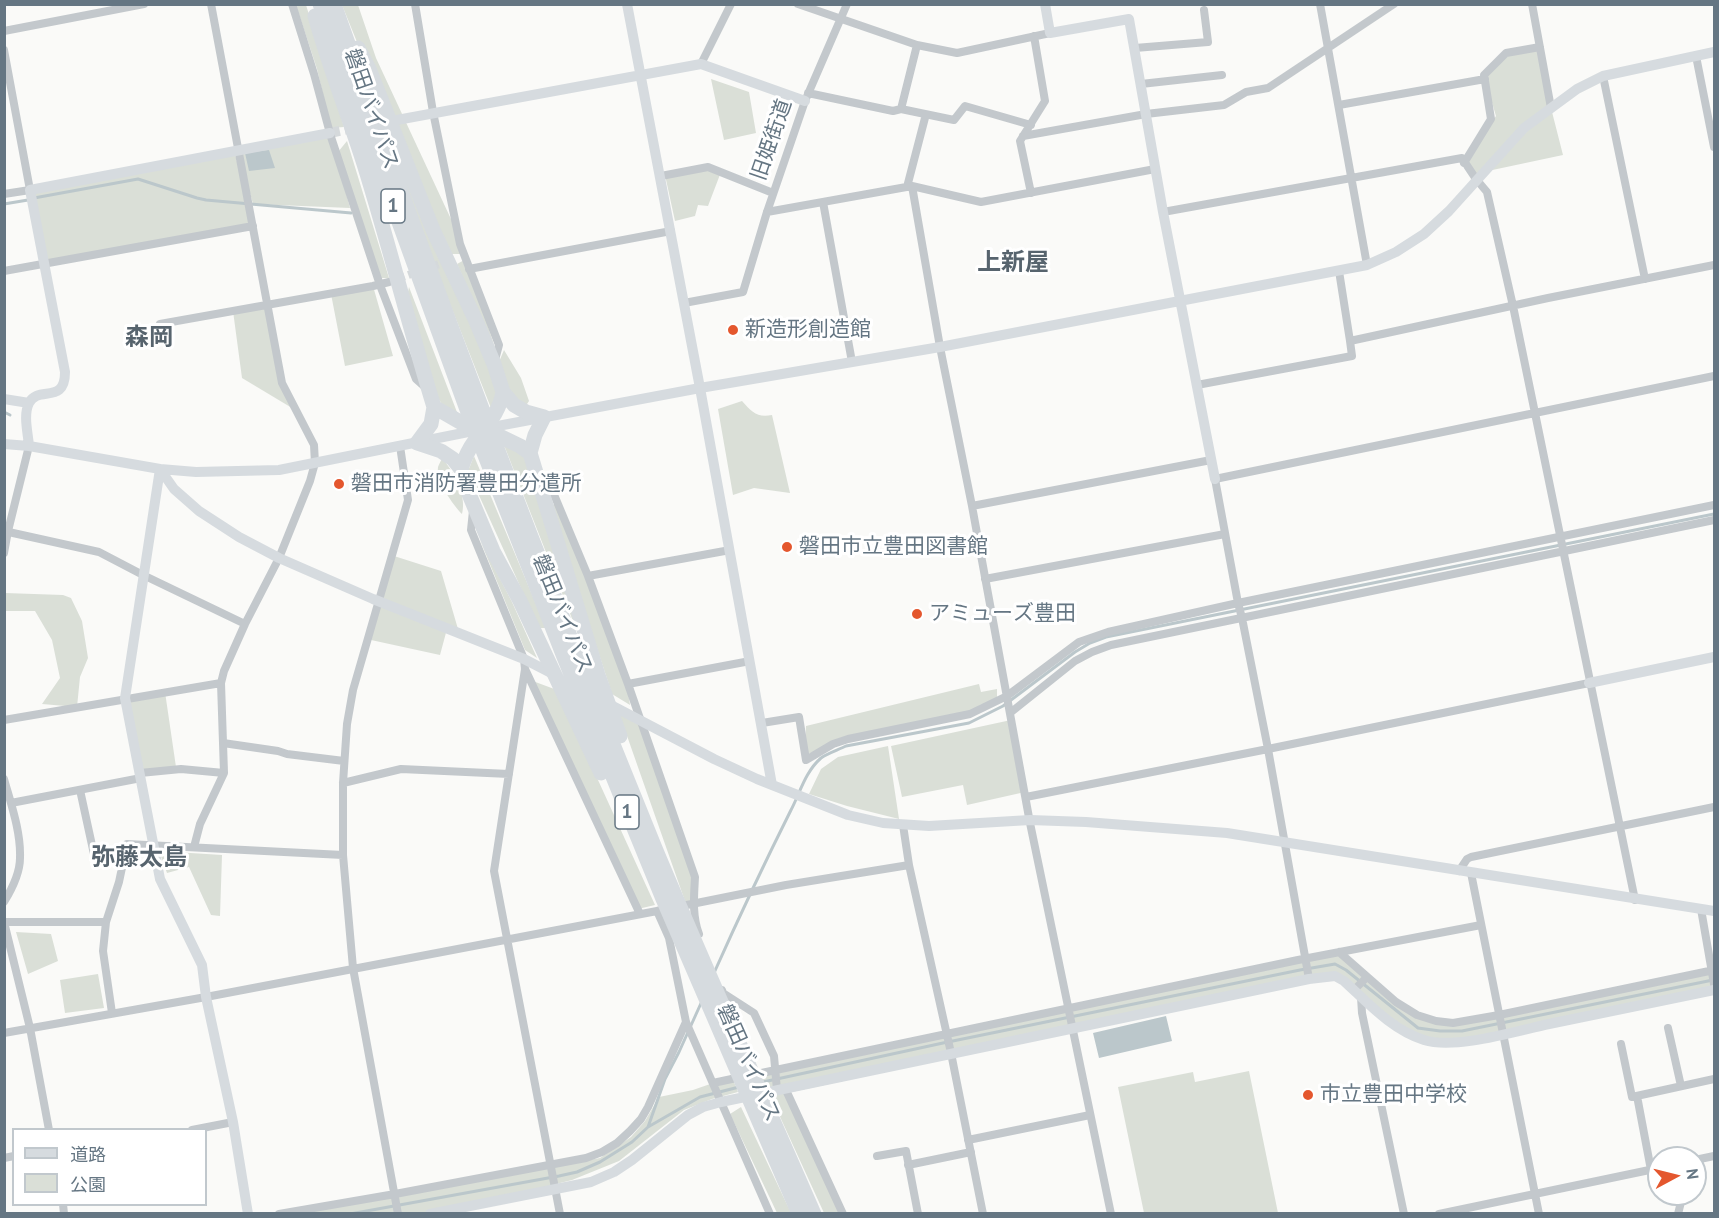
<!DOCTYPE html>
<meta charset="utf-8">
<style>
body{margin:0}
#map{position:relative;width:1719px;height:1218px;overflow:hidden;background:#fafaf8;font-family:"PT Sans","Noto Sans JP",sans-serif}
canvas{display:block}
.frame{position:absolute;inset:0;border:6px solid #657683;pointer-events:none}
.legend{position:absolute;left:12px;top:1128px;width:195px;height:78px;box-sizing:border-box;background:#fff;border:2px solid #c1c8cd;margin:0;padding:8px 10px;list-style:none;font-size:18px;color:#657683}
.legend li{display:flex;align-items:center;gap:12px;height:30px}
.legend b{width:30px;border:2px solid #c1c8cd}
.north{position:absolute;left:1647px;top:1146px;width:60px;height:60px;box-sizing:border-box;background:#fff;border:2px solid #c1c8cd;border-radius:50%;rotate:83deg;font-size:16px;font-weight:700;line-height:24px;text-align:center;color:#657683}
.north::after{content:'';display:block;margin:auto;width:21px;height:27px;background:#e4572e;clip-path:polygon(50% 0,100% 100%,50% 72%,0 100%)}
</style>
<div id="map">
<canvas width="1719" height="1218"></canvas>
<div class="frame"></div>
<ul class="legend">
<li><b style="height:8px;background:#d6dbdf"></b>道路</li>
<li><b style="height:16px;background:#dadfd7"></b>公園</li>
</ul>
<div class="north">N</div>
</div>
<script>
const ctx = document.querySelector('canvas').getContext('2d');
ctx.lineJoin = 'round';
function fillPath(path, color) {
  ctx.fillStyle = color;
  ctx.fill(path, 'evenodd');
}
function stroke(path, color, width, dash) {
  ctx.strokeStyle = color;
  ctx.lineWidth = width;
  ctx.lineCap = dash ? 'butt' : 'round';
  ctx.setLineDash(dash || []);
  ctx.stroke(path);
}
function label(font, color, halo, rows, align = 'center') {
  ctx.font = font + ' "PT Sans","Noto Sans JP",sans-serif';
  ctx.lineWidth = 6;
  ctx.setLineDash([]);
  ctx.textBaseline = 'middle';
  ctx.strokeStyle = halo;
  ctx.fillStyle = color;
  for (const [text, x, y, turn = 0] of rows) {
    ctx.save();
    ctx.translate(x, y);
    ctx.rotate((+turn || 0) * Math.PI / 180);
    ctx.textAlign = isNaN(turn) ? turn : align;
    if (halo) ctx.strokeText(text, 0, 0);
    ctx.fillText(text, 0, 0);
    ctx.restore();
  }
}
const green = new Path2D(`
 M296,5H306L344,127L331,128L317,69Z
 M342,5H358L376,58L457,232L464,254H452L391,126Z
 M1540,47L1551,108L1563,155L1483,172L1476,179L1465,163L1496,116L1485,79L1506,53Z
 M711,79L749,92L756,133L724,140Z
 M331,137L350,208L253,204L238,149Z
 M347,141L389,278H380L338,152Z
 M234,150L253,226L45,264L30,190Z
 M708,167L721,172L708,206L698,205L695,216L675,221L665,175Z
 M399,168L452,271L499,392L491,408L439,276Z
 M466,259L495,348L457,264Z
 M373,286L393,356L345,366L331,294Z
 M409,287L460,420L448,412L433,392L407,297Z
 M268,305L283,385L297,411L242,378L233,311Z
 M504,350L521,378L529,401L523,410L496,369Z
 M742,401C752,412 757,418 772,415L790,493L754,488L733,495L718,409Z
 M502,440L530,453L589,662Z
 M474,456L546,628H539L468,471Z
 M442,458C454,472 467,495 462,514C453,505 436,481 438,467C439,464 441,461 442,458Z
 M550,504L558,505L626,680L630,705L612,694Z
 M480,540L512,602L537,658L525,650Z
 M394,556L441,571L458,629L383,599Z
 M5,593L63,595L71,598L82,621L88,658L80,677L77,707L42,704L60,678L52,640L35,611H5Z
 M381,602L447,629L440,655L371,640Z
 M530,680L557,690L655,905L638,909Z
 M979,684L981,692L997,689V700L980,705L967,715L840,742L805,755L806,726Z
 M165,692L176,767L140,772L125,698Z
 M619,713L640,720L695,877L693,903L686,904Z
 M1011,720L1025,792L967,805L963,785L902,797L891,746Z
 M888,746L899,819L847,806L809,794L821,769L838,757Z
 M159,851L222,855L220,916L211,915L189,867L167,873Z
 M16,932L51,934L58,961L28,974Z
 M1339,952L1404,1006L1436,1021H1468L1714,971V991L1443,1044L1399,1028L1335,976L787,1093L843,1213H824L760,1073Z
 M98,974L104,1008L65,1013L60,980Z
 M1249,1071L1278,1213H1144L1118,1087L1193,1072L1195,1082Z
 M734,1082L738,1092L712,1099L684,1110L619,1161L572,1180L473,1205L428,1213L281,1214L600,1158L631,1137L645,1121L659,1097L693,1090L713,1083Z
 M741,1107L791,1213H777L730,1114Z`);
const water = new Path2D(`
 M269,150L275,168L249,171L245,153Z
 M1166,1016L1172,1041L1099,1058L1093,1033Z`);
const stream = new Path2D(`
 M34,198L138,179L197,198L206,200L351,213
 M4,204L28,200
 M4,412L10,415
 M714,973C739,917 764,864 791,810C800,793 805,772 821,758C828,753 838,750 846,746L969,723L1003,706L1075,652L1090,643L1106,637L1714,514
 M763,1082L943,1043L1300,970L1335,964L1346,970L1418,1028L1440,1031H1462L1713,980
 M648,1127L665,1079L679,1052L702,1001
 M350,1214L559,1176L577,1172L600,1162L632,1142L648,1127L700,1097L739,1087`);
const streetTunnel = new Path2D(`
 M397,279L448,261`);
const secondaryTunnel = new Path2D(`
 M330,133L359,127`);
const street = new Path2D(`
 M292,4L314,74L331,137L380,285L416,379L425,387
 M415,4L433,112L460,244L499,345L495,360
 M798,4L917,45L957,53L1050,33
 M1320,4L1367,265
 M1532,4L1551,108
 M4,31L144,4
 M1135,48L1208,42L1204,10
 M4,50L30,190L4,194
 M1696,56L1714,147
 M701,64L731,4
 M1603,76L1645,279
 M1141,84L1222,75
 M808,93L893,111L901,109L917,45
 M1339,105L1485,79
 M901,109L954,120L965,106L1031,125
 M1023,136L1146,114L1224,105L1246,92L1268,88L1394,4
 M1464,163L1491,119L1484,75L1506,53L1540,47
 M661,176L708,167L773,193
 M912,186L940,347L972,506L1030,823L1111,1214
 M907,187L926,114
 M1031,193L1020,141L1045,101L1034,36
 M823,202L852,362
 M767,212L912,186L981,202L1155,169
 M1163,212L1462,158L1476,179L1487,192L1513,306L1635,900
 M469,269L671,231
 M4,271L253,226
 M1339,271L1350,341L1548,298L1714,265
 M684,303L743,292L767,212L805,101L847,4
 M160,324L373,286L389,282
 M1197,385L1352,356L1350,341
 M541,475L550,485L588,576L628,684L695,877C694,896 692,916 699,934
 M972,506L1211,460
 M473,511L471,530L524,659L525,669L494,871L560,1214
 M4,531L99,552L143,575L245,624
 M4,553L8,531L29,446
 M588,576L730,550
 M985,579L1225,534
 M525,669L640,914
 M628,684L750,661
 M1010,713L1075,661L1092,652L1111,645L1714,520
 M4,720L221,683
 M762,723L799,717L806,760L833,744L848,739L970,714L1007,696L1079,642L1108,632L1238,603L1714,505
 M223,743L278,751L287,754L344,761
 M140,773L181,769L224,773
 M4,779C11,804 21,832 20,858C20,873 12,889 4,902
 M343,783L401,769L509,774
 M80,790L95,859
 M1026,797L1268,749L1589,683
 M11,803L141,778
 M903,825L909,865L951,1053L983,1214
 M194,847L200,824L224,773L221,683L224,671L245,624L279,558L310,481L315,463L314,445L282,383L211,4
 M1459,871L1467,859L1471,857L1714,807
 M1471,873L1539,1214
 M1701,909L1714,984
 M657,911L669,938L686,1022L770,1214
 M4,922L30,1028L49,1130
 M5,922H106L119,882L127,844L343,855
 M106,922L103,951L112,1013
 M1339,952L1396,1002L1417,1015L1436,1021L1453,1023L1499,1015L1714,970
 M1309,979L1268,749L1242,618L1238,603L1215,479L1714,376
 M722,990L723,993L754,1013L774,1056L777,1090
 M1354,990L1367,977
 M1361,997L1362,1013L1404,1214
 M1668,1028L1681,1086
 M4,1033L206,997L657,911L786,885L909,865
 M1621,1044L1632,1097L1714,1079
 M752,1075L1298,960L1481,925
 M713,1083L741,1077
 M785,1088L843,1214
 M1637,1096L1651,1170
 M192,1130L233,1122
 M968,1140L1090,1115
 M877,1156L906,1151L918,1214
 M4,1158L14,1156
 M1695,1160L1714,1156
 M908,1165L971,1152
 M63,1204L64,1214
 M279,1214L395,1194L586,1158L602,1152L617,1143L630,1131L641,1119L648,1107L686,1022
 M398,1214L353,968L343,855V783L347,724L353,690L408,500L400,446
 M1439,1214L1659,1168
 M1678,1214L1682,1198L1681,1194`);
const secondary = new Path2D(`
 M627,4L700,388L772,785
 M1045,4L1050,33L1129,19L1163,212L1215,479
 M397,120L701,64L805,101
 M4,399L29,403
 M4,444L29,446L160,469L196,472L279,470L503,425L700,388L940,347L1367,265L1396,252L1424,234L1449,211L1524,128L1577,89L1603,76L1714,52
 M29,446C28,433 23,415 29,403C38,385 65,405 65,372L30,190L330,133
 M160,469L174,489L199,511L239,537L279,558L373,599L524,659L557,676
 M160,469L125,698L160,879L202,965L206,997L233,1122L248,1214
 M1589,683L1714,657
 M605,702L714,759L757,779L848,815L883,823L929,826L1030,820L1086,822L1227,833L1714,911
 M430,1214L591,1182L614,1172L632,1160L688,1115L703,1107L721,1102L1309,979L1335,976L1344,981C1368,1003 1392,1030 1424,1040C1455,1050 1516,1031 1549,1024C1604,1013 1659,1001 1714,990`);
const highway = new Path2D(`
 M320,4L466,407L564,657L663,899L799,1214
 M334,4C434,288 541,569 655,848C706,970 761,1092 814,1214
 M315,16C329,66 348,114 364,164C389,244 409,326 434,407L431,424L417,443L441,451L453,459L461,469L469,494L493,551L520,601L601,773
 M358,48L369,69L433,230L476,321L494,364L503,392L514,405L526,412L544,417L535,435L530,453L598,675L620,736
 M434,407L467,426L485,429L520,446L530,453
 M461,469C464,460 468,450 474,442C486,425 499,414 503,392`);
const markers = [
 [733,330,6,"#e4572e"],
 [339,484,6,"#e4572e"],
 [787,547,6,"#e4572e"],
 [917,614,6,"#e4572e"],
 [1308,1095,6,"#e4572e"]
];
const shields = [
 [393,206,24],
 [627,812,24]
];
const shieldNames = [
 ["1",393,206],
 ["1",627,812]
];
const streetNames = [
 ["磐田バイパス",371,109,71],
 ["旧姫街道",772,140,-71],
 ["磐田バイパス",562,614,68],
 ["磐田バイパス",748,1063,66]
];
const poiNames = [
 ["新造形創造館",745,330],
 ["磐田市消防署豊田分遣所",351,484],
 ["磐田市立豊田図書館",799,547],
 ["アミューズ豊田",929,614],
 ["市立豊田中学校",1320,1095]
];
const quarterNames = [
 ["上新屋",1013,263],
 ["森岡",149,338],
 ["弥藤太島",139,858]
];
fillPath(green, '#dadfd7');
fillPath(water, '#bbc7cb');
stroke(stream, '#bbc7cb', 3);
stroke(streetTunnel, '#d5d9db', 8, [8, 4]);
stroke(secondaryTunnel, '#d5d9db', 10, [10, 5]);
stroke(street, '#c3c8cc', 8);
stroke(secondary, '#d6dbdf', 10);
stroke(highway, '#d6dbdf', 15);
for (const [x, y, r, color] of markers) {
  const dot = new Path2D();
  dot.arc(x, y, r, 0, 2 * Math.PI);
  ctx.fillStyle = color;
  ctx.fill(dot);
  stroke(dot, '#fff', 2);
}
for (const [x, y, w] of shields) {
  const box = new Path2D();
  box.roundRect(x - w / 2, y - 17, w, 34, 4.5);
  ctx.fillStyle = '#fff';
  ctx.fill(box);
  stroke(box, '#657683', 1.5);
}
label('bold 20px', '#657683', null, shieldNames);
label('21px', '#657683', '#fff', streetNames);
label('21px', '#657683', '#fff', poiNames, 'left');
label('bold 24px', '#57646e', '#fff', quarterNames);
</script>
